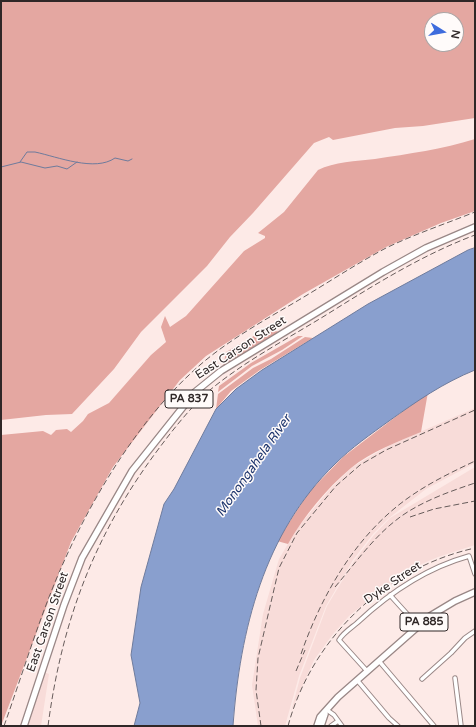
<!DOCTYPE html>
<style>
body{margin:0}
#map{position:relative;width:476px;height:727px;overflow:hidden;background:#fdeae7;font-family:"Varela Round",sans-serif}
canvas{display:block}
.frame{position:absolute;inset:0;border:2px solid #2f2727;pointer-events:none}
.north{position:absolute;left:424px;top:12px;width:40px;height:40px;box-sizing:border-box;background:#fffbfa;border:1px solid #aca6a6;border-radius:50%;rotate:101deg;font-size:11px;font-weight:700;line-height:16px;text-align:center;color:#2f2727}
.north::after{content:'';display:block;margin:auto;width:14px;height:18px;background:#3e6cdd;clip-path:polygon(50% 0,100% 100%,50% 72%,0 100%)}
</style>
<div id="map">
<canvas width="476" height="727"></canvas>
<div class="frame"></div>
<div class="north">N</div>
</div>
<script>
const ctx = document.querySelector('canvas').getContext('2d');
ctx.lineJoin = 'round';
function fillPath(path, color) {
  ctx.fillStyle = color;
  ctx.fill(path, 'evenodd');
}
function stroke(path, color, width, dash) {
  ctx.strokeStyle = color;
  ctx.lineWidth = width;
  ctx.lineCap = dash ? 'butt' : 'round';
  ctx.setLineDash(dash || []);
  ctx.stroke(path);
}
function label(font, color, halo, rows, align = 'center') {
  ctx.font = font + ' "Varela Round",sans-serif';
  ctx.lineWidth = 3;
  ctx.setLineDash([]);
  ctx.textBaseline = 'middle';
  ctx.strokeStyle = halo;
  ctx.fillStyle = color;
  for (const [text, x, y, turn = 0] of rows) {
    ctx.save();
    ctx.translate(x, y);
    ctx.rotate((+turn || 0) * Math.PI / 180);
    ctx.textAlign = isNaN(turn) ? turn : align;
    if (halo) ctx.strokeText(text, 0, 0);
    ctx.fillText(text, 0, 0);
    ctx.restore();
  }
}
const built = new Path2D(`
 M475,408V463L426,489L389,518L373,534L353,560L326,606L299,676L285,726H258L252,685L263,614L279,559L298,527L329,490L352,467L390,445Z
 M475,467V545L438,557L417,566L394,580L349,616L333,634L314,660L291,712L300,678L327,606L354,561L374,535L390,518Z
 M44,672L49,674L41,726H27Z`);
const forest = new Path2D(`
 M1,1H475V118L423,126L395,128L333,140L329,137L314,143L253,213L230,237L207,266L141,332L114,369L72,414L46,415L1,420ZM432,20H456V44H432Z
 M475,139V211L441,223L386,247L303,294L206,356L180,380L113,467L71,542L1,726V435L43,431L51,435L56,430L67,429L71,432L83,421L88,414L109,403L151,355L166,342L161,327L165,316L170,327L186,316L244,251L265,238V236L258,233L284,212L318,170C334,162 356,161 375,159C408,154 443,149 475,139Z
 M266,329L280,332L223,367L226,352Z
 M298,336H303L282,350L252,366L218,392L219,386L251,363Z
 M305,337L313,338L260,370L231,391L216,409L218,394L253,368L271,359Z
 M428,392L421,432C399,441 370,452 351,468C326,489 304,516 288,544L277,541L309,492L343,457Z`);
const water = new Path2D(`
 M475,248V370C443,383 417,401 389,421C371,434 351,448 335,464C264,533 240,630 233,726H134L140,703L131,655L141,587L164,504L174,489L216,409L236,389L262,370L368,304L468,250Z`);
const stream = new Path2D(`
 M474,1L475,2
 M20,162L27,152H35C58,157 95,172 115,158L128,161L132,159
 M1,167L21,162L45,168L57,166L67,169L77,162`);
const street = new Path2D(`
 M390,595L418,626
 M379,661L434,726
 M367,671L339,640C343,633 351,628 357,623C389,593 426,568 469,556L475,574
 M455,678L461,726
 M422,679L451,653L465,638L475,631
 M357,680L389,718L398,726
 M327,710L334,715L342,726
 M331,726L338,721`);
const primary = new Path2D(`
 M24,726L64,605L82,558L132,471L195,392L221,371L383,272L426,248L475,227
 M317,726L320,717L338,697L430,616L455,601L475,592
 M321,726L325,714`);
const rail = new Path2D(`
 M410,517L434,509L475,501
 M335,587C354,565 372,539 395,521C417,503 448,492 475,483
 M301,654C322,594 356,535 408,498C429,483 452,472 475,461
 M296,671L305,650
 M4,726C24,670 41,611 66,557C95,493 138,423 189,375C219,346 256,325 292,304C323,286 354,265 386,248C415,234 445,224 475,212
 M48,726C62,620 95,533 160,447C175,427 191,407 210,390C245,361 287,339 326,315C374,285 422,255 475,235
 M261,726L256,690L258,658L279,568L297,533L336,486L360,465L386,450L475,410
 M288,726C312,638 385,568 475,548`);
const shields = [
 [189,399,48],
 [424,622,48]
];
const shieldNames = [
 ["PA 837",189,399],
 ["PA 885",424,622]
];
const streetNames = [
 ["East Carson Street",241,348,-33],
 ["Dyke Street",393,583,-34],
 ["East Carson Street",48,622,-71]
];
const waterNames = [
 ["Monongahela River",254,466,-55]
];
fillPath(built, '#f8dcd9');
fillPath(forest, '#e4a7a1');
fillPath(water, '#899fce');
stroke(water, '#6e7b9c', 1);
stroke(stream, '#6e7b9c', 1);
stroke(street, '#998786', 5.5);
stroke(primary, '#998786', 8);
stroke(street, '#fff', 3.5);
stroke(primary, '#fff', 5.5);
stroke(rail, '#665b5a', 1, [6, 3]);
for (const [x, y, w] of shields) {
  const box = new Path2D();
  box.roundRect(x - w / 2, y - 9, w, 18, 3);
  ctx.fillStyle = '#fffbfa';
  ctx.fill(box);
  stroke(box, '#2f2727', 1);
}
label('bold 11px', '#2f2727', null, shieldNames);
label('12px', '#2f2727', '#fffbfa', streetNames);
label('italic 13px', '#1c346d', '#fffbfa', waterNames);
</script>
